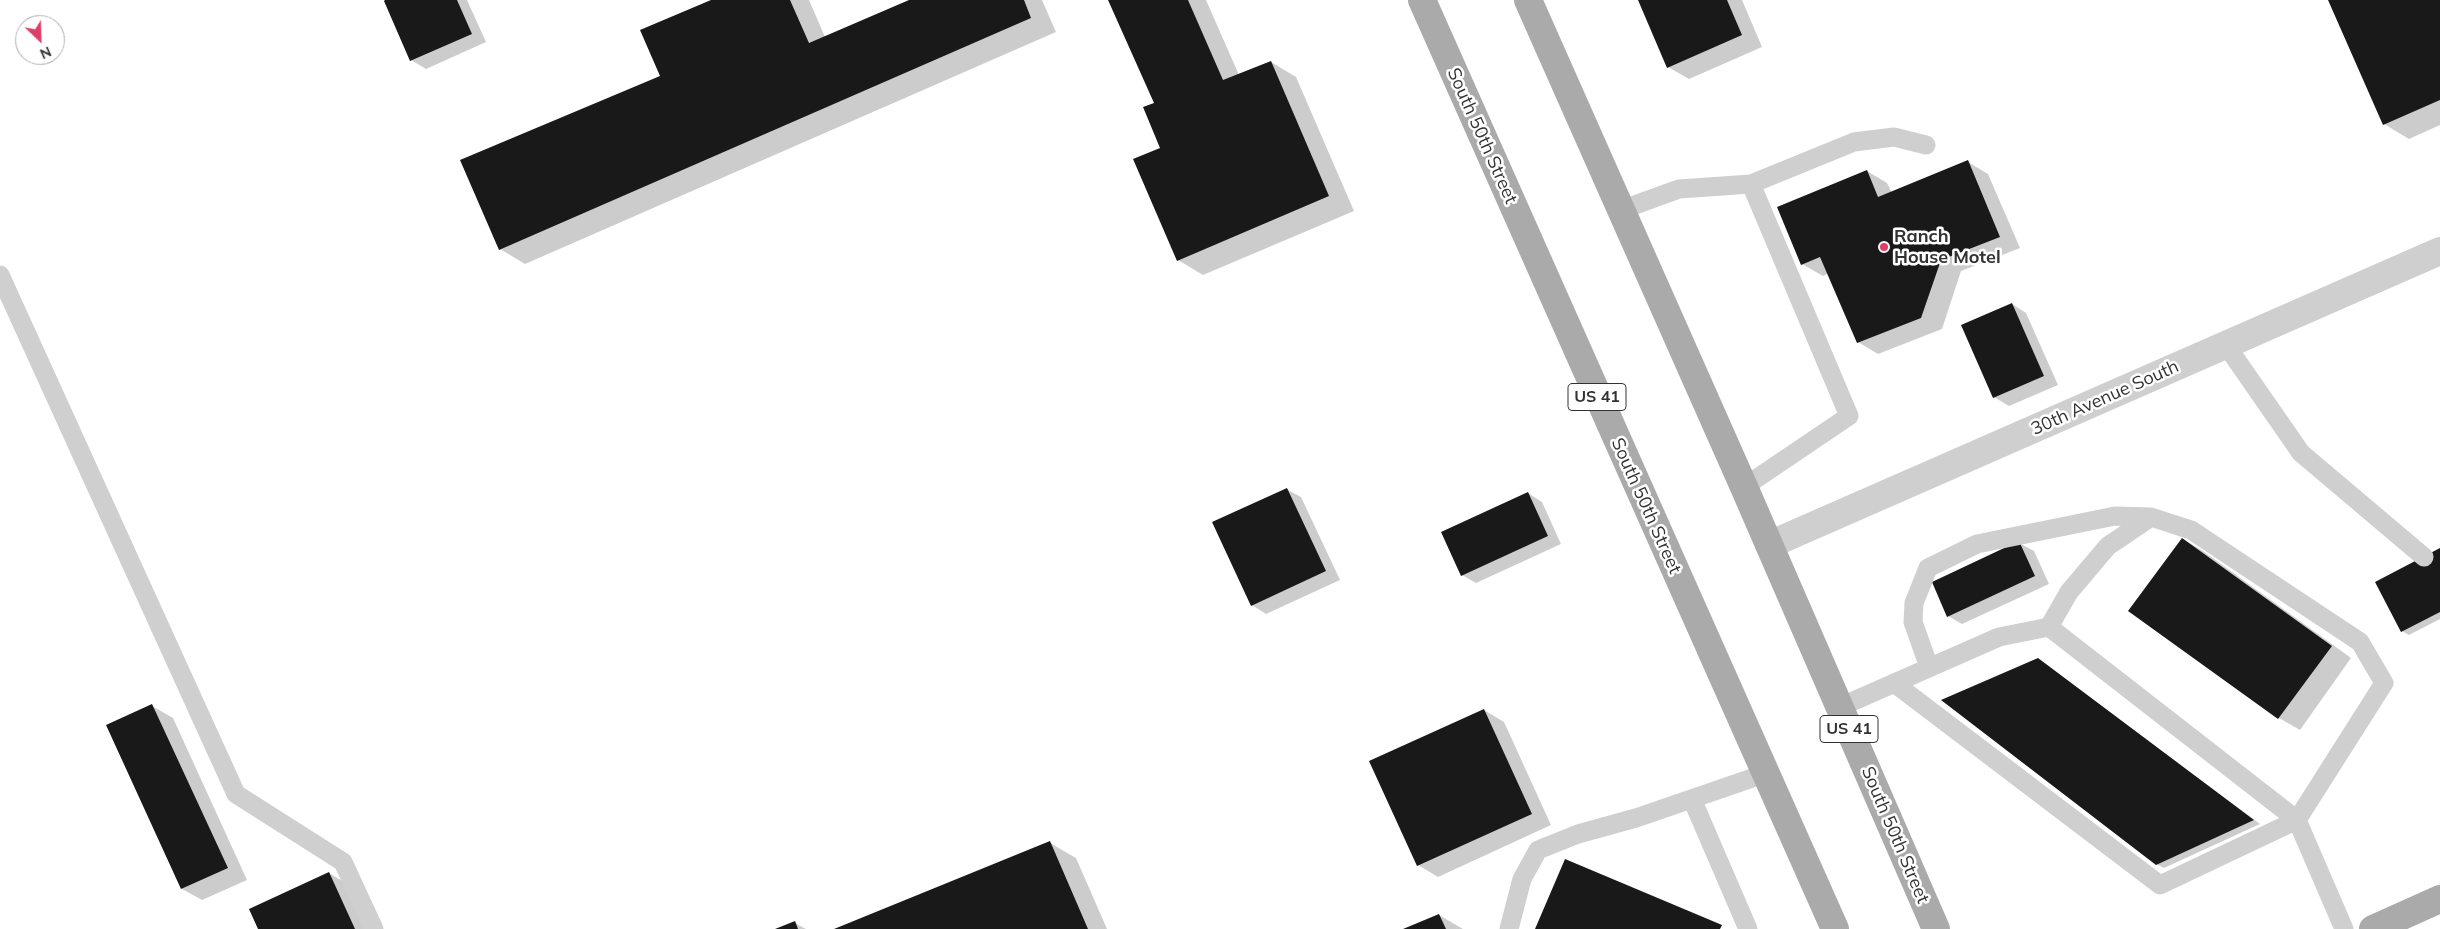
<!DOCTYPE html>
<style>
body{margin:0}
#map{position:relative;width:2440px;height:929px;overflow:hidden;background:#fff;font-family:Mulish,sans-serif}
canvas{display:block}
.north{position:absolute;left:15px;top:15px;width:50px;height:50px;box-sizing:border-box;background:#fff;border:1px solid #adadad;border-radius:50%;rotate:156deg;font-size:14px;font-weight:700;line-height:20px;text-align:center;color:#323232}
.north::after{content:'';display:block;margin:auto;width:18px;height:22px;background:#dd3f6a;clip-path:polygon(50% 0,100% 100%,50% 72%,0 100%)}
</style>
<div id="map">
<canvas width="2440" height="929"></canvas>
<div class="north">N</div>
</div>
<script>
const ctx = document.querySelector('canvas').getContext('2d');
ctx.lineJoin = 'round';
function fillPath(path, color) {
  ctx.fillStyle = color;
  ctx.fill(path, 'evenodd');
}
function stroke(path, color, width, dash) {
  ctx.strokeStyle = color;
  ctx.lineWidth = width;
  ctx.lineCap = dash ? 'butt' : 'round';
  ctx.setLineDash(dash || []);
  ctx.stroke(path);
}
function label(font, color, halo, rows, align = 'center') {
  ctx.font = font + ' Mulish,sans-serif';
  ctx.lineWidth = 5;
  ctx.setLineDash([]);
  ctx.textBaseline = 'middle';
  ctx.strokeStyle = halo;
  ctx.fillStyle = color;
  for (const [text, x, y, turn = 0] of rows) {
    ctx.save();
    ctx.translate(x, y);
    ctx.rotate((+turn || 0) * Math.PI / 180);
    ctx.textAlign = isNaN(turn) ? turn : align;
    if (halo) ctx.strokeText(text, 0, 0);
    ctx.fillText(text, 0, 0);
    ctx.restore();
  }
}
const shadow = new Path2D(`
 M389,0H467L486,42L426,69L411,60L385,2Z
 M714,0H809L825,37L912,0H1042L1056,32L525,264L500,249L662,77Z
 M1109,0H1206L1239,75L1271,62L1296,77L1354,211L1203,275L1178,260L1156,103Z
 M1639,0H1742L1762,47L1689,79L1668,67Z
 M2329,0H2440V125L2409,139L2384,124Z
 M1968,162L1988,174L2020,248L1961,271L1942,329L1878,354L1858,342L1829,273L1823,276L1802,264L1867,171L1887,183L1892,193Z
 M2012,304L2026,313L2058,385L2009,406L1994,397Z
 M1286,489L1301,497L1340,580L1266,614L1252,605Z
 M1528,493L1542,502L1561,544L1476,583L1462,575Z
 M2183,539L2203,551L2351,658L2300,730L2279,718L2130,611Z
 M2019,543L2034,551L2049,584L1962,624L1948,616Z
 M2440,550V619L2409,635L2402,631Z
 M2045,664L2260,824L2164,868L2156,864Z
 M152,706L173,718L247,880L202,900L182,889Z
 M1484,710L1504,722L1551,825L1438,877L1418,865Z
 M1050,843L1076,858L1107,929H837Z
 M329,873L349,885L369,929H260Z
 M1439,915L1463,929H1406Z
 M795,923L806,929H778Z`);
const building = new Path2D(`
 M385,0H457L472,34L410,61L384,1Z
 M711,0H790L809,43L909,0H1024L1031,18L499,250L460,160L660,76L640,30Z
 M1108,0H1188L1223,80L1271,61L1329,196L1177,261L1133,159L1160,148L1143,107L1154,103Z
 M1638,0H1727L1742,35L1667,68Z
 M2328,0H2440V100L2383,125Z
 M1968,160L2000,237L1941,260L1921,318L1857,343L1820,257L1801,265L1777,207L1867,170L1878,197Z
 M2012,303L2044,376L1993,398L1961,325Z
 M1287,488L1326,571L1251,606L1212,522Z
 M1528,492L1548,536L1461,576L1441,532Z
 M2182,538L2332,646L2278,719L2128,611Z
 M2019,541L2035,576L1947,617L1932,582Z
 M2440,548V612L2401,632L2375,582Z
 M2038,658L2254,820L2156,865L1941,700Z
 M152,704L228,868L181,889L106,725Z
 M1484,709L1532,814L1417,866L1369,761Z
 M1050,841L1088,929H834Z
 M1565,859L1722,925L1720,929H1535Z
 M329,872L355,929H258L249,909Z
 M1439,914L1446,929H1403Z
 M795,921L798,929H775Z`);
const lane = new Path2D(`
 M1751,184L1854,142L1894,137L1926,145
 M1621,210L1679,189L1751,184L1849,416L1744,487
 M0,275L236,794L343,862L374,929
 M2226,345L2301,453L2424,557
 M2049,627L2069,592L2108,546L2151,517
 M1894,683L2160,885L2297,820L2384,683L2360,642L2191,530L2151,517L2115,516L1977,544L1928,568L1914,603L1913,622L1929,667
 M1840,707L1999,637L2049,627L2297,820L2344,929
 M1692,799L1748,929
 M1509,929L1522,879L1538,850L1578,834L1636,818L1764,774`);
const street = new Path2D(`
 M1769,545L2440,251`);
const primary = new Path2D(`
 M1422,0L1835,929
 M1528,0L1744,487L1936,929
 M2373,929L2440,899`);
const markers = [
 [1884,247,5,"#dd3f6a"]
];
const shields = [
 [1597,397,58],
 [1849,729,58]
];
const shieldNames = [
 ["US 41",1597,397],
 ["US 41",1849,729]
];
const streetNames = [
 ["South 50th Street",1482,136,66],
 ["30th Avenue South",2105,398,-24],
 ["South 50th Street",1646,506,66],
 ["South 50th Street",1895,835,67]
];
const poiNames = [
 ["Ranch",1894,237],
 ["House Motel",1894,258]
];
fillPath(shadow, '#0003');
fillPath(building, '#191919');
stroke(lane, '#cfcfcf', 19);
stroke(street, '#cfcfcf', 28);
stroke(primary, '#aaa', 28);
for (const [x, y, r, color] of markers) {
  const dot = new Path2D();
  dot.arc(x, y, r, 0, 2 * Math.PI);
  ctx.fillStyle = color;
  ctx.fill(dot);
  stroke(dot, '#fff', 2);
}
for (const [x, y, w] of shields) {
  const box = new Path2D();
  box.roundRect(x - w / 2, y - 13.5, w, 27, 4);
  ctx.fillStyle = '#fff';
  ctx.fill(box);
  stroke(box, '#323232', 1);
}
label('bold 16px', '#323232', null, shieldNames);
label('18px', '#323232', '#fff', streetNames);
label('bold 18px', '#323232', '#fff', poiNames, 'left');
</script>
